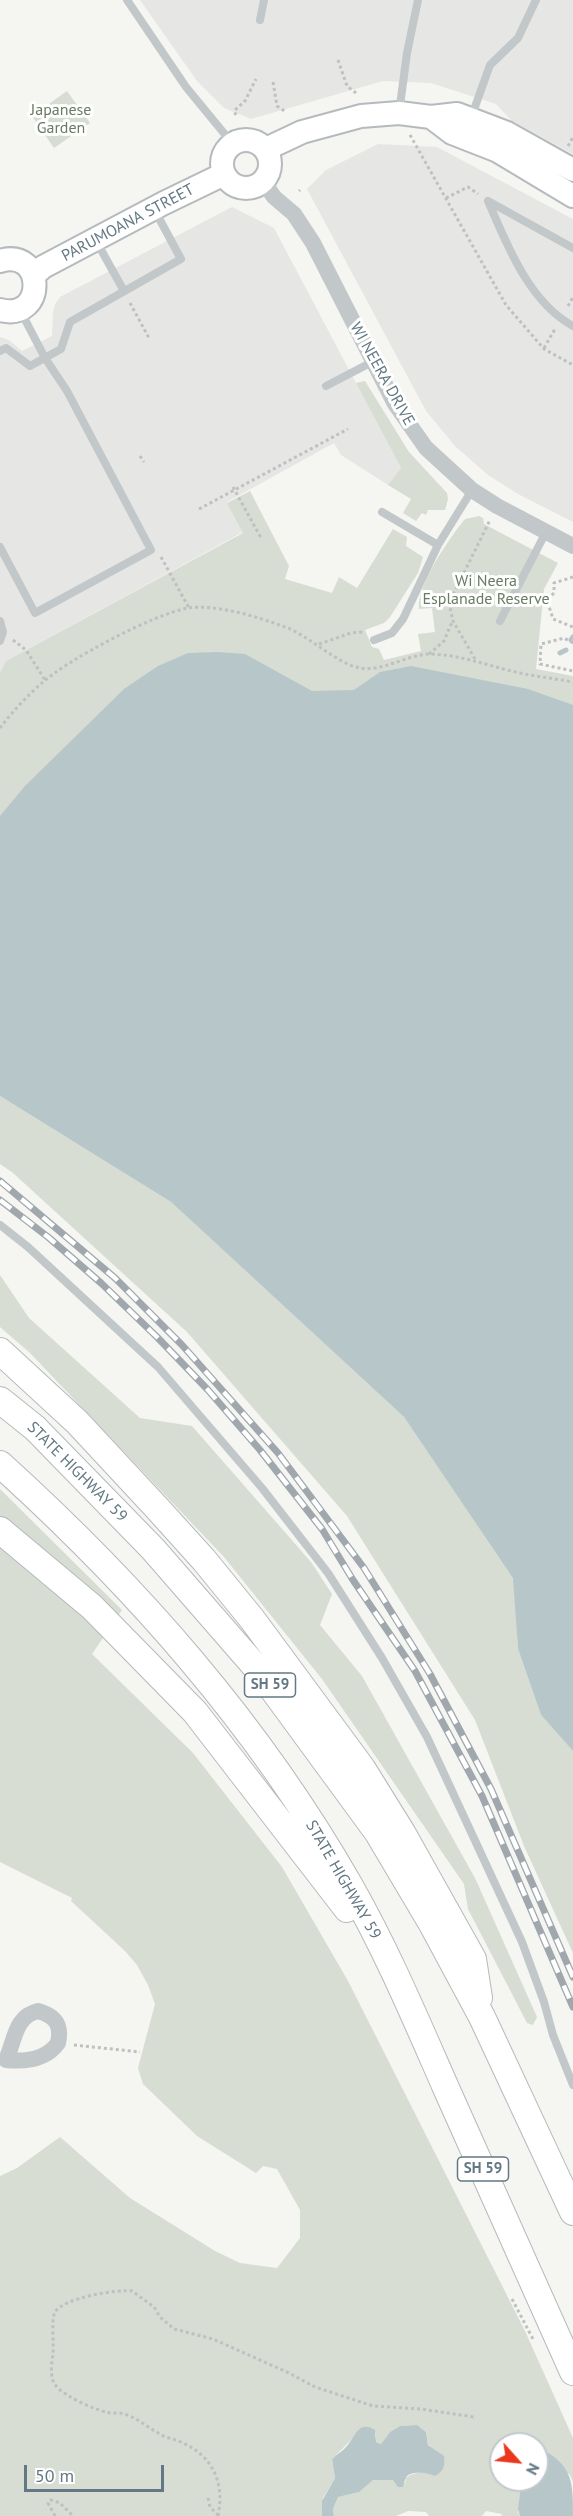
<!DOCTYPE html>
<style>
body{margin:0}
#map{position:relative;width:573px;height:2516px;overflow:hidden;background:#f5f5f1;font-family:"PT Sans",sans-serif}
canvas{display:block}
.north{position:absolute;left:489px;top:2432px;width:60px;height:60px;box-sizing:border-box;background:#fff;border:2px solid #c1c9ce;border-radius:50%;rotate:117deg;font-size:16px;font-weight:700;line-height:24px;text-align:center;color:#637884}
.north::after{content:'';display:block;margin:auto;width:21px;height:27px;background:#eb371c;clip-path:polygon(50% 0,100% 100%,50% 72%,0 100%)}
.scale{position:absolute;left:24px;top:2465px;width:140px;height:27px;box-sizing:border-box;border:3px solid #637884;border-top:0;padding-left:8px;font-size:18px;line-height:21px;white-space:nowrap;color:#637884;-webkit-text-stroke:4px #fff;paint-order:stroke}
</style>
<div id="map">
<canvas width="573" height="2516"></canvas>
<div class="north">N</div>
<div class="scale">50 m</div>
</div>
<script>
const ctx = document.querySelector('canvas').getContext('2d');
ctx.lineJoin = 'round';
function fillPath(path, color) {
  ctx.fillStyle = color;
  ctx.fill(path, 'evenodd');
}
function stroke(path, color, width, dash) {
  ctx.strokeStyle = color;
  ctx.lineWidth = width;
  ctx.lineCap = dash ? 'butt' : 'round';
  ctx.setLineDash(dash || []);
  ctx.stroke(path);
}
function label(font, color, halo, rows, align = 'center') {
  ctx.font = font + ' "PT Sans",sans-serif';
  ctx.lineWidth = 6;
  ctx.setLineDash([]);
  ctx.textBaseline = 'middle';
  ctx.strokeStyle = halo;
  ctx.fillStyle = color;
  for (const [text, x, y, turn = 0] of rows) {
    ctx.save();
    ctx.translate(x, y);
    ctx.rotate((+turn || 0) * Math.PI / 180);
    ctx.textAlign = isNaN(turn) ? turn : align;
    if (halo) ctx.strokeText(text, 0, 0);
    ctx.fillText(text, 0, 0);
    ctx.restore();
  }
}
const built = new Path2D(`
 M140,0H573V154L512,121L496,104L431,83L383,81L251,119L224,108L197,81Z
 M378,144L437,147L573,219V522L518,494L488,475L455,446L426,411L307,189L326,170Z
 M232,207L274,228L401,468L388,485L341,455L334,443L227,502L243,532L6,661L0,673V337L9,340L22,351L52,336L53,313L55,304L60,297Z`);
const green = new Path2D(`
 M67,91L90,123L54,148L32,116Z
 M365,381L409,452L447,493L448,499L445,510H428L426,515L422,513L416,521L403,513L411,499L388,485L401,468L356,383Z
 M250,491L289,566L285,579L332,593L339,577L357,588L393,529L407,537L406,546L423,557L418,573L390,617L384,623L365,630L372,647L379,649L384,660L421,651L418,634L435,632L432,608L419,609C417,584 449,539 465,519L479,516L483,518L484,524L558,563L544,589L536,669L573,676V1083L0,887V673L6,661L243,533L227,503Z
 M0,1096L171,1202L404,1417L514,1578L518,1649L541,1715L573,1751V1953L524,1846L475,1720L347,1516L187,1332L13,1173L0,1164Z
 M0,1275L29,1318L140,1418L192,1426L311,1562L332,1594L320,1625L362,1676L475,1878L537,2017L533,2025L527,2023L468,1909L464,1884L322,1679L224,1557L30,1353L0,1327Z
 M0,1489L122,1610L92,1654L193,1753L282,1867L348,1981L525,2331L573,2438V2482L570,2475L537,2448V2444H501V2480H518L521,2485L518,2512L520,2516H501L502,2514L486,2511L482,2516H429L426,2512L408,2511L396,2516H334L333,2509L338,2497L358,2492L373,2480L388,2479L405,2483L406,2478C412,2472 427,2471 434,2476V2450L428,2444L426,2432L417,2425L400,2426L390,2432L381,2444L376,2442V2433L353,2438L332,2459L335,2478L323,2498L322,2516H0V2176L17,2168L60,2137L130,2198L215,2251L240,2263L277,2268L300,2238V2210L277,2169L263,2166L256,2173L197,2136L143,2084L138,2068L155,2004L148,1985L137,1965L125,1951L71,1901L72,1898L0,1862Z`);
const water = new Path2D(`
 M218,652L245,654L312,691L354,690L380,672L411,666L528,689L573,705V1751L541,1715L518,1649L513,1578L404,1417L171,1202L0,1096V816L25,786L124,689L158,666L188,653Z
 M417,2425L426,2432L428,2445L444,2456C445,2466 444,2472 434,2476C429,2473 409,2470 406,2478C404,2481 404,2484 403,2487H398L393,2480H373L359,2492L338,2497L333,2509L334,2516H322V2501L335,2478L332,2459C337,2454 343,2451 347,2446C356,2436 358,2420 375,2430L376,2442L381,2444L390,2432L400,2426Z
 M538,2447C573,2465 573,2481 573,2516H520L518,2509L521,2485L518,2480H537Z`);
const stream = new Path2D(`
 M571,640L573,637
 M560,653L566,650`);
const path = new Path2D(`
 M338,60L347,86L356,93
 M273,82L277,106L286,112
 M236,115L234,111L245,101L256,79
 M410,135L506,305L544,349L573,365
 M568,146L573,137
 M299,191L300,190
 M446,198L468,187L478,194
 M130,303L149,338
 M568,306L573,297
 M544,348L555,329
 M140,456L144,462
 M233,487L261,538
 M199,509L348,429
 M161,557L189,608
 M573,577L554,583V593L547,600L553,619L573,627
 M13,640L26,650L45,680
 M573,643L564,638L541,644L540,664L573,671
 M319,644L351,633L363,632
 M429,654L444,641L452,622
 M475,659L453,621L449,603L490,520
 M0,728C12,712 28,695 43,682C69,659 154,614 188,608C217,604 258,617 285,627C310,636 337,664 360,668C383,672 408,654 431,654C459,655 484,664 511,671C531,676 552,678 573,682
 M74,2045L140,2052
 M512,2299L534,2341
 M208,2498L210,2507L218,2515
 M55,2516L48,2503L51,2500L60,2503L73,2516
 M218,2516C225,2483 213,2456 181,2442C174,2439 166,2438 160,2434C148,2428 138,2418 124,2414C118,2412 112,2414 106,2412C93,2409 67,2397 58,2388C48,2379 52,2364 53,2353C54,2343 51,2319 55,2312C63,2298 117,2289 132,2291L154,2307L160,2317L174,2329L213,2339L289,2373L315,2387L373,2406L421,2409L474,2417`);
const service = new Path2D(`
 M127,0L186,87L232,143
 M260,20L264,0
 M399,113L407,53L418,0
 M471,118L490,65L518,38L536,0
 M95,239L124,291
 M573,248L488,201C507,245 529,302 573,326
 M0,351L6,348L30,366L61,349L70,322L181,259L154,209
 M326,386L374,361
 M382,512L438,545
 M0,547L35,613L151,550L67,391L45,358L20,310
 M0,621L3,632L0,641
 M500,621L546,532
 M374,640L392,633L403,619L438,545L472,490
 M0,1225L28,1247L158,1367L262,1488L328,1573L382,1658L427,1737L522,1942L544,2002L553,2035L573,2085`);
const minor = new Path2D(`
 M263,181L274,197L294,214L313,243L395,404L426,448L472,490L497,506L573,546
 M38,2011C56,2016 62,2025 58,2043C46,2060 25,2062 6,2060C15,2040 15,2016 38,2011Z`);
const secondary = new Path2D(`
 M431,117L452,133L498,151L573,196
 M222 164a24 24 0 1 1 48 0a24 24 0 1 1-48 0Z
 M266,149L302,132L361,116L399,113L431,117L457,114L507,133L573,170
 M0,261C45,247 47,322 0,310
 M34,275L43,267L164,203L224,174`);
const primary = new Path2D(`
 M0,1351L77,1422L157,1508L204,1560L252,1619L362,1768L403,1834L473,1959L479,1998
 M0,1400L35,1428L153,1549L260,1672L378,1833L432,1924L482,2017L573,2212
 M0,1464C137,1588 258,1725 350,1886C387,1951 416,2020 446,2088C489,2182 531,2277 573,2372
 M0,1530L92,1607L195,1712L347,1909`);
const rail = new Path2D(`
 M0,1181L115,1278L182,1345L278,1453L364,1568L430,1674L491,1789L573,1977
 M0,1200L48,1237L101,1283L157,1337L208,1390L260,1450L322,1529L353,1580L415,1671L482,1796L573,2007`);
const shields = [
 [270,1685,51],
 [483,2169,51]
];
const shieldNames = [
 ["SH 59",270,1685],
 ["SH 59",483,2169]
];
const parkNames = [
 ["Japanese",61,110],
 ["Garden",61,128],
 ["Wi Neera",486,581],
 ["Esplanade Reserve",486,599]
];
const streetNames = [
 ["PARUMOANA STREET",128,223,-28],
 ["WI NEERA DRIVE",382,374,61],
 ["STATE HIGHWAY 59",77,1472,45],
 ["STATE HIGHWAY 59",343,1880,60]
];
fillPath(built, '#e6e6e5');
fillPath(green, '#d7ddd2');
fillPath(water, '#b7c6c8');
stroke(stream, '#b7c6c8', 5);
stroke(secondary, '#b4babe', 26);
stroke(primary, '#b5babd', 28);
stroke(path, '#bec0c2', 3, [3, 3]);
stroke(service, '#c2c7c9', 8);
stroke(minor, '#c2c7c9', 16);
stroke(secondary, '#fff', 22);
stroke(primary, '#fff', 26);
stroke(rail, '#a0a8ad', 7);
stroke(rail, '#fff', 4.5, [14]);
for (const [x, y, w] of shields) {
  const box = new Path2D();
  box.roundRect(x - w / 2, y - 12, w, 24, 4.5);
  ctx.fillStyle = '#fff';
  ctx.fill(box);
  stroke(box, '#637884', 1.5);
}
label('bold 15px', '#637884', null, shieldNames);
label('16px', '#697b62', '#fff', parkNames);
label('16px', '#637884', '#fff', streetNames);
</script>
